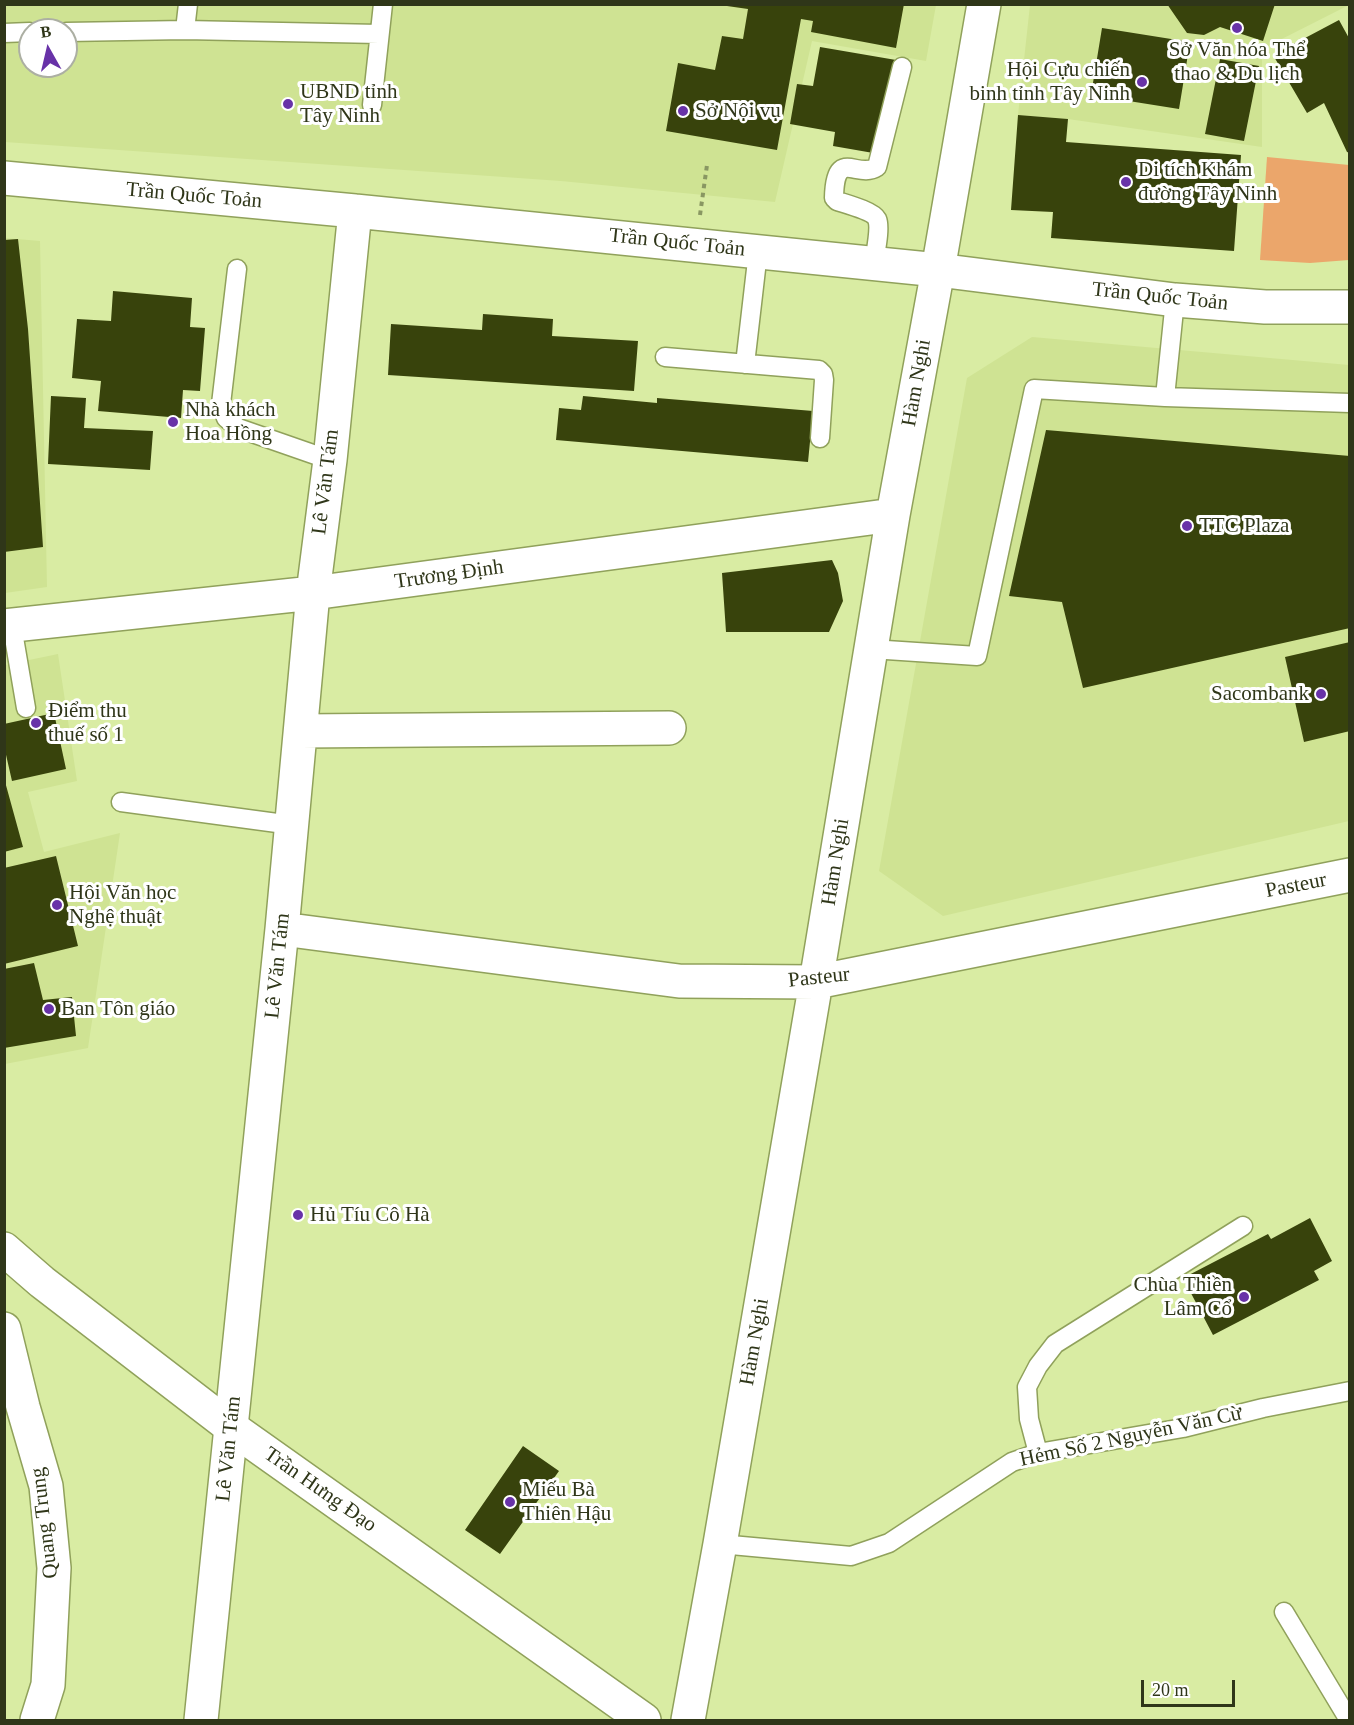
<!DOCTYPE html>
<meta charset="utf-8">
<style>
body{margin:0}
#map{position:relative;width:1354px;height:1725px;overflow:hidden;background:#d9eca3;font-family:"Times New Roman",serif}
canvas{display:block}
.frame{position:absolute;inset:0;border:6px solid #2f3619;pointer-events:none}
.north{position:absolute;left:18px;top:18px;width:60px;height:60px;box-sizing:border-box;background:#fff;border:2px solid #acafa3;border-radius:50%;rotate:352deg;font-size:16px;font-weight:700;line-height:24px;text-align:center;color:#2f3619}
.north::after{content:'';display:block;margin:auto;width:21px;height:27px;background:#6832a8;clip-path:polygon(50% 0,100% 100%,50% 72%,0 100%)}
.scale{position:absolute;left:1141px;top:1680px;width:94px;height:27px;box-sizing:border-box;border:3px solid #2f3619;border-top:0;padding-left:8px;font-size:18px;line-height:21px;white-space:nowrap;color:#2f3619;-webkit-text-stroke:4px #fff;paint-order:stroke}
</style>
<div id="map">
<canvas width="1354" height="1725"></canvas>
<div class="frame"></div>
<div class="north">B</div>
<div class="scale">20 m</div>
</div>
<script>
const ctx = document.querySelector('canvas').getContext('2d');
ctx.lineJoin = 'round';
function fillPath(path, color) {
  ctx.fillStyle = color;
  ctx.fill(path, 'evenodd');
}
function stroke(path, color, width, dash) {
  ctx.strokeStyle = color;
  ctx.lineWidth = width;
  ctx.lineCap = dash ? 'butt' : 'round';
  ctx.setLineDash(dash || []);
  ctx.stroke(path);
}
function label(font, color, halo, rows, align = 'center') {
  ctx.font = font + ' "Times New Roman",serif';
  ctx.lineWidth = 6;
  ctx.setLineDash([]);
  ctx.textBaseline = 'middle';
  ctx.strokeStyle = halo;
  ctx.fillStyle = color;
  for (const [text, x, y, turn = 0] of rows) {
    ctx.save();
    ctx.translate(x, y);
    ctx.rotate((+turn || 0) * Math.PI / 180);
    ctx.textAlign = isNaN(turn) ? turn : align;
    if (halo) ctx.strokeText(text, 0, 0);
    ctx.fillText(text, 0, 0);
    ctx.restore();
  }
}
const built = new Path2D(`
 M4,5H936L926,61L812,41L775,202L561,181L5,142ZM30,30H66V66H30Z
 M1030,5H1349L1262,49V147L1068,119L1018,115Z
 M5,238L40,241L47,587L5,593Z
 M1032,337L1349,365V821L943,916L879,871L967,378Z
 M58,654L77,781L28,792L44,852L120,833L88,1048L5,1064V665Z`);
const green = new Path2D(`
 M1267,157L1349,165V260L1310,263L1260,260Z`);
const building = new Path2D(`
 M727,4H904L896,48L811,32L813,21L801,19L777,150L666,131L678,63L715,70L722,36L743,39L748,9L727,6Z
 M1167,4H1275L1263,41L1220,27L1204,35L1187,33Z
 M1339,20L1350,40V153L1347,152L1324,103L1307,113L1273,55Z
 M1102,28L1190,42L1179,109L1091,95Z
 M820,47L896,60L879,154L833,146L835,132L790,124L797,84L813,86Z
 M1220,59L1259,66L1244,141L1205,134Z
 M1018,115L1068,119L1066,142L1241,155L1234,251L1051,238L1053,212L1011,210Z
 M18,239L28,329L43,547L4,552V240Z
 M113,291L192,298L190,327L205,328L200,391L183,390L181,418L98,411L101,381L72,378L77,319L111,321Z
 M483,314L553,319L552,336L638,341L634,391L388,375L391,324L482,330Z
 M51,396L86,398L84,428L153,431L150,470L48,464Z
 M583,396L657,403V398L813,411L808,462L556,440L559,408L581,410Z
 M1046,430L1350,456V628L1083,688L1062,602L1009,596Z
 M832,560L838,573L843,601L829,632H726L722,573Z
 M1350,642V731L1304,742L1285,657Z
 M54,713L66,769L12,781L4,746V724Z
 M4,778L23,847L4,852Z
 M56,856L78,946L4,964V868Z
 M34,963L43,1000L72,997L76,1036L4,1048V969Z
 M1310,1218L1332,1261L1314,1271L1319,1280L1213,1335L1183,1278L1268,1234L1271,1239Z
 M523,1446L559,1471L500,1554L465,1530Z`);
const path = new Path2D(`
 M700,215L707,165`);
const service = new Path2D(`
 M185,30L188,4
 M66,32L185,30L379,34
 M4,33L30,32
 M372,105L383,4
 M874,263C875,254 881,228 877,219C873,211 846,204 837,201L834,198C835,146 857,180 877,167L902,67
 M237,269L221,404L226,418L238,428L330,460
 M665,357L819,370L823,374L824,380L820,438
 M745,364L758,252
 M1165,397L1175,300
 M12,626L26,708
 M871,649L977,656L1034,389L1165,397L1350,403
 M121,802L292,825
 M1038,1453L1029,1419L1027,1387L1038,1366L1055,1344L1243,1226
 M720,1544L851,1556L889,1543L1012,1462L1038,1453L1183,1428L1263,1408L1350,1391
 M1284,1612L1349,1720`);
const minor = new Path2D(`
 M4,178L355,211L938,270L1175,300L1265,307H1350
 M4,626L313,593L893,515
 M301,731L669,728
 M282,929L679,981L816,982L1350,875
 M4,1329L23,1407L46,1486L54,1568L48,1685L37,1720
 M201,1720L282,929L313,593L330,460L355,211
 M688,1720L720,1544L816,982L893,515L938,270L984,4`);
const tertiary = new Path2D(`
 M4,1249L42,1282L232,1428L644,1720`);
const markers = [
 [1237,28,6,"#6832a8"],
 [1142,82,6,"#6832a8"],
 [288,104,6,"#6832a8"],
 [683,111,6,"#6832a8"],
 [1126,182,6,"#6832a8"],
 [173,422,6,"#6832a8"],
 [1187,526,6,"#6832a8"],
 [1321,694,6,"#6832a8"],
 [36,723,6,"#6832a8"],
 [57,905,6,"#6832a8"],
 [49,1009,6,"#6832a8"],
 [298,1215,6,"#6832a8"],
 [1244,1297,6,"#6832a8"],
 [510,1502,6,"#6832a8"]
];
const poiNames = [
 ["Sở Văn hóa Thể",1237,50,"center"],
 ["thao & Du lịch",1237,74,"center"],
 ["Hội Cựu chiến",1130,70,"right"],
 ["binh tỉnh Tây Ninh",1130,94,"right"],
 ["UBND tỉnh",300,92],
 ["Tây Ninh",300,116],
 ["Sở Nội vụ",695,111],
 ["Di tích Khám",1138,170],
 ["đường Tây Ninh",1138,194],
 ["Nhà khách",185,410],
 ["Hoa Hồng",185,434],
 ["TTC Plaza",1199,526],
 ["Sacombank",1309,694,"right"],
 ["Điểm thu",48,711],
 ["thuế số 1",48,735],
 ["Hội Văn học",69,893],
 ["Nghệ thuật",69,917],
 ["Ban Tôn giáo",61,1009],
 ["Hủ Tíu Cô Hà",310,1215],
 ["Chùa Thiền",1232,1285,"right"],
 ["Lâm Cổ",1232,1309,"right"],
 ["Miếu Bà",522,1490],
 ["Thiên Hậu",522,1514]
];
const streetNames = [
 ["Trần Quốc Toản",194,196,5],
 ["Trần Quốc Toản",677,243,6],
 ["Trần Quốc Toản",1160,297,6],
 ["Hàm Nghi",917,383,-80],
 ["Lê Văn Tám",326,482,-83],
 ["Trương Định",449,575,-8],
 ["Hàm Nghi",836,862,-81],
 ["Pasteur",1296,886,-11],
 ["Lê Văn Tám",278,966,-84],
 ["Pasteur",819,978,-6],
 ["Hàm Nghi",755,1342,-80],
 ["Hẻm Số 2 Nguyễn Văn Cừ",1131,1437,-12],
 ["Lê Văn Tám",229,1449,-84],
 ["Trần Hưng Đạo",320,1490,35],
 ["Quang Trung",45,1523,-97]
];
fillPath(built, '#cfe393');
fillPath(green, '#eba66b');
fillPath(building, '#38430c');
stroke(service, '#90a15b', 21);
stroke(minor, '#90a15b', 36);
stroke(tertiary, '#90a15b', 36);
stroke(path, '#899762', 4, [4.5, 4.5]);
stroke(service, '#fff', 18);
stroke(minor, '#fff', 33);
stroke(tertiary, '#fff', 33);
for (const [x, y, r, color] of markers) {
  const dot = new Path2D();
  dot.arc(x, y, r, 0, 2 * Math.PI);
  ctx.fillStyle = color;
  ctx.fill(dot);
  stroke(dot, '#fff', 2);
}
label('21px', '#2f3619', '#fff', poiNames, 'left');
label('21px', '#2f3619', '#fff', streetNames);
</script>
